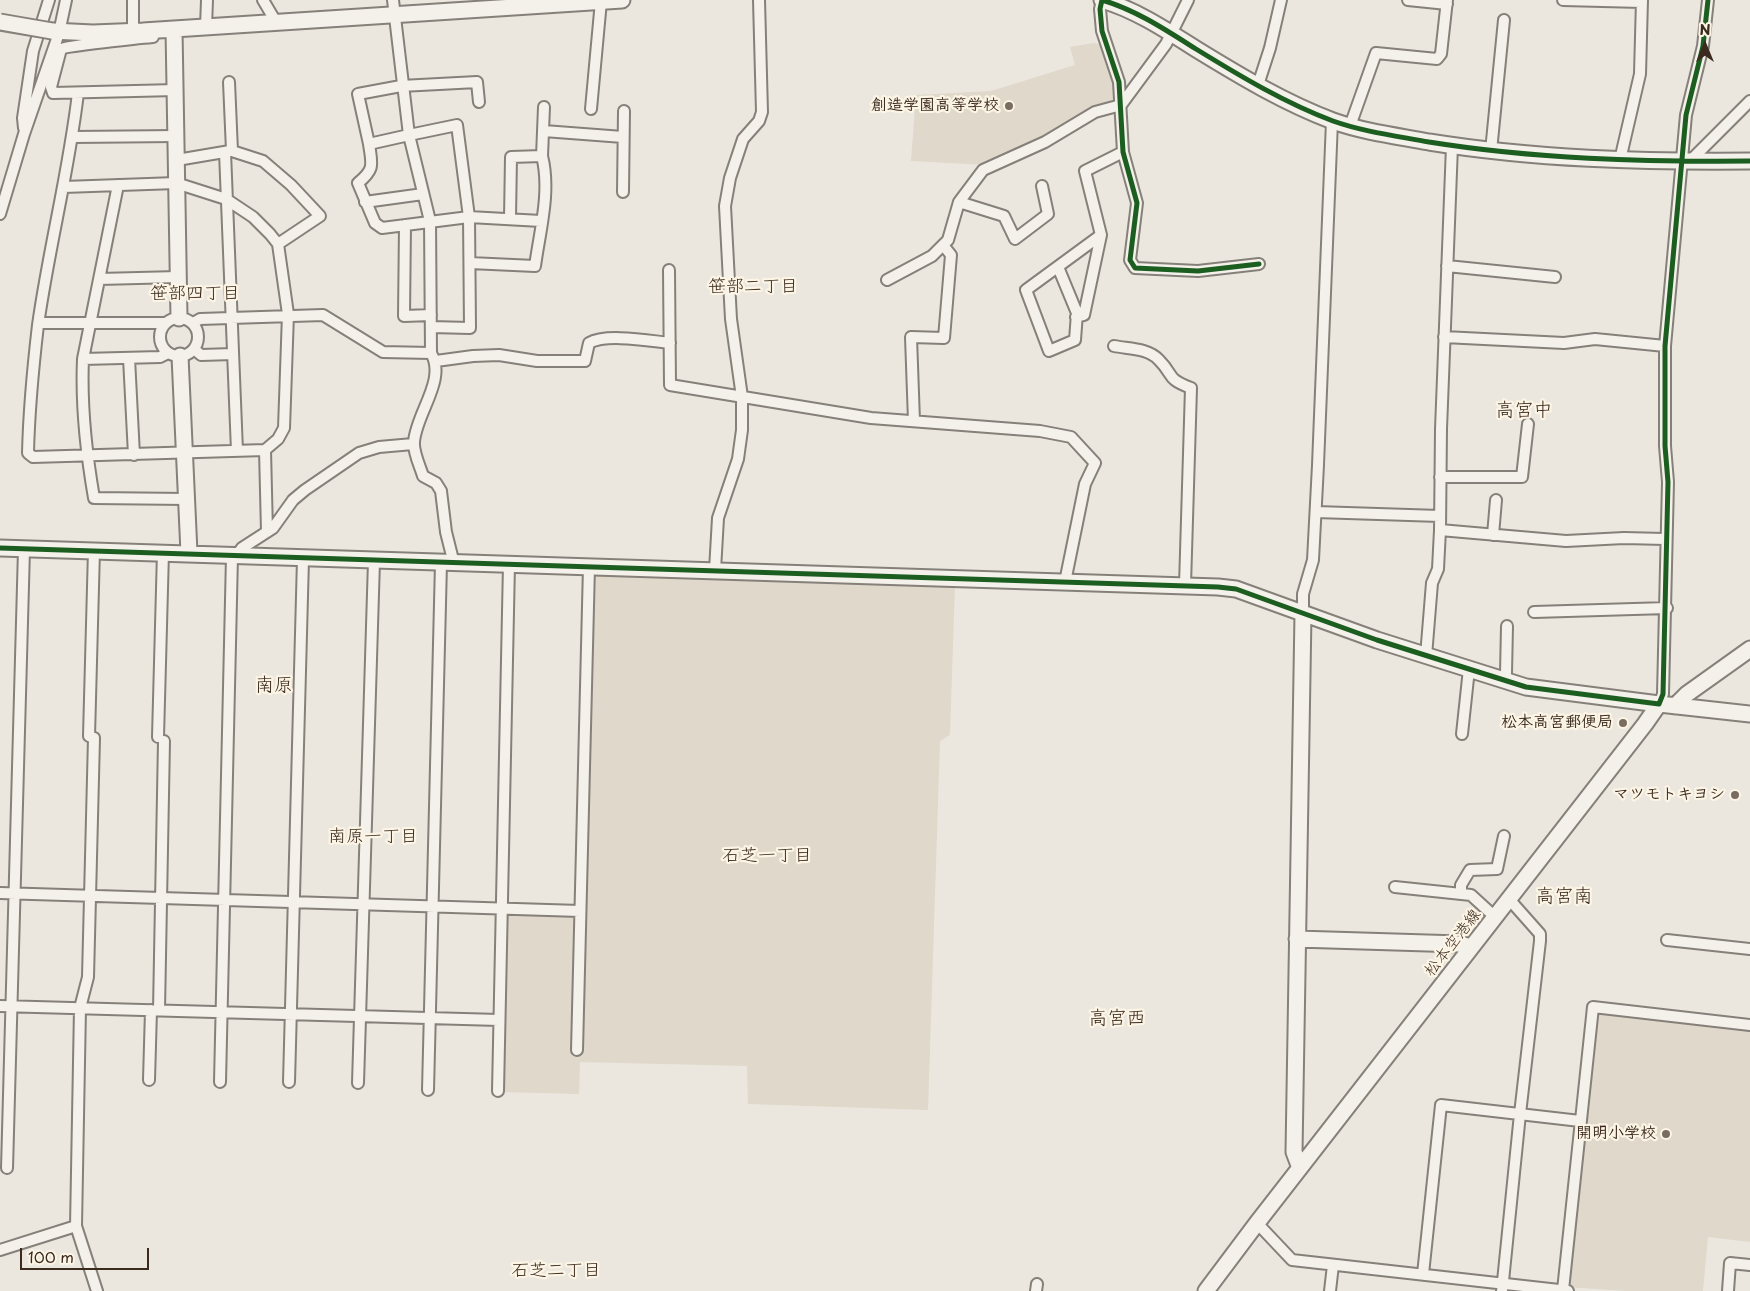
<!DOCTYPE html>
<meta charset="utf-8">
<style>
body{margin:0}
#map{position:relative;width:1750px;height:1291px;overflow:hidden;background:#ebe7de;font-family:"Playpen Sans",sans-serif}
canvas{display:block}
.north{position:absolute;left:1680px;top:20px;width:50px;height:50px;-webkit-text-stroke:4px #fcf5e5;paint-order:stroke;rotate:0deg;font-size:14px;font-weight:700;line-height:20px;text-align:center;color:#3b2a1e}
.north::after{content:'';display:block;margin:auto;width:18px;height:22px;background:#3b2a1e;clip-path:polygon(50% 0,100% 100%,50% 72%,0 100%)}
.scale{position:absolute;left:20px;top:1248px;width:129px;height:22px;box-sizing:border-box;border:2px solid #3b2a1e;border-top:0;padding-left:6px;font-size:15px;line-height:18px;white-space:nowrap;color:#3b2a1e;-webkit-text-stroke:4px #fcf5e5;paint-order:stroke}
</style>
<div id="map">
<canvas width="1750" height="1291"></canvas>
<div class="north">N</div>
<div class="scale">100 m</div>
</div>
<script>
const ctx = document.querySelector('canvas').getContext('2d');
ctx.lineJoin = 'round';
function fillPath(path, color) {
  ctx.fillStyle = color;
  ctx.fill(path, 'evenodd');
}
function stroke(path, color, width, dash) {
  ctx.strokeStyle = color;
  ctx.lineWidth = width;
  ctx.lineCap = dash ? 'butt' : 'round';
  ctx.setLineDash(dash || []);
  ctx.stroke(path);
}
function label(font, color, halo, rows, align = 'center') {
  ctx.font = font + ' "Playpen Sans","Klee One",sans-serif';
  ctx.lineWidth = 4.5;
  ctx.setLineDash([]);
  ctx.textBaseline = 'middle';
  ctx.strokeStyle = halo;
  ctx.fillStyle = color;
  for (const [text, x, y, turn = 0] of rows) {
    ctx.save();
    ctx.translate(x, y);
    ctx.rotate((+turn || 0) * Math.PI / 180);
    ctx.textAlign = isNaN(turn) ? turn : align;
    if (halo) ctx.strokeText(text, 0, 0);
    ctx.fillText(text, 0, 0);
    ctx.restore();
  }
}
const built = new Path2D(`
 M1094,43L1102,45L1115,87L1117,100L1115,103L1027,148L986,165L911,161L916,95L991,91L1075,65L1070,47Z
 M592,572L955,584L950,735L940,741L928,1110L748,1104L747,1066L580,1062L579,1094L501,1092L506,915L583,916Z
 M1600,1013L1750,1030V1242L1708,1237L1703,1291H1626L1566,1287L1593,1020Z`);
const street = new Path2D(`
 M263,0L276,22
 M393,0L409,135L369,144L358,94L401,86L477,82L479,102
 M1102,0L1100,9L1102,31L1119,82L1123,152L1137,203L1130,260L1135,268L1198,271L1259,264
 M1408,0L1447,4
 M1563,0L1642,2
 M206,27L207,0
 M133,31V0
 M153,37C141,38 65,46 61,49L51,87L53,93L176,90
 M229,82L232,151L263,161L291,185L320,216L278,244
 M1258,85L1270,48L1281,0
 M591,109L601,1
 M1350,126L1376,53L1437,59L1441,54L1447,0
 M24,128L23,118L33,51L49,0
 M544,131L623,137
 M73,137L177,136
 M369,144C372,165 375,169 358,183L375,223L382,228L469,217L541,221
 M1491,151L1504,20
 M225,152L237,451
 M177,160L230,151
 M1620,160L1640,74L1642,0
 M1689,162L1750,101
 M118,185L83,359C81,405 86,452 94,498L187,499
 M64,187L176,183L226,199L253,217L270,234L278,244L288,314L284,428L278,439L265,450L33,457L28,453C29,410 33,368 38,325C49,247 69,171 78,93
 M623,192L624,111
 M365,202L423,194
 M959,202L1004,216L1015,239L1048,214L1042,186
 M0,214L24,134L59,33L66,0
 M510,218L511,157L542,156L544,107
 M405,225L404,316L431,315
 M470,263L535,266C540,230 551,191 542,156
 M1447,266L1555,277
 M1058,267L1077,313L1075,340L1049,351L1026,290L1101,235L1085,171L1123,152
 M669,270L670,385L871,418L1040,431L1071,437L1095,463L1085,484L1065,582
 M99,279L178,277
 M887,280L932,256L948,240L959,202L983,170L1045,142L1095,112L1121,105L1166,44L1188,0
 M1076,317L1084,315L1101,235
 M160 337a19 19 0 1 1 38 0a19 19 0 1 1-38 0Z
 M39,323H166
 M193,323L200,319L323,315L383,352L431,353C447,380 416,413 414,442C413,452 420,466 423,476L436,483L441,491L446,532L454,564
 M1444,337L1564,343L1595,339L1665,346
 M1114,346C1129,349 1148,348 1159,360C1175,376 1165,378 1191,388L1185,585
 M194,349L201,355L233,354
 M431,353L430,221L409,135L457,125L469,217L470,328L431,327
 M129,358L134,455
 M83,359L160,357L168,353
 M436,361L473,356L499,355L537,361H585L589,343C606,333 650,341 670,343
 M914,421L911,337L944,338L951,255L943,245
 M265,450L267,532
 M1440,477H1522L1528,424
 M1316,512L1440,516
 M1440,530L1566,541L1624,538L1665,539
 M1493,535L1496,500
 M94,550L89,736L94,738L88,977L80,1008L76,1226L97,1291
 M236,556L242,548L273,528L293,500L305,490L359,453L379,447L413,444
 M715,570L718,518L738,459L742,430V397L731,319L725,206L730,178L743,139L759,121L762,112L759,0
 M1534,612L1667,608
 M1303,614V594L1313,560L1318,465L1332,121
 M1426,656L1432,583L1438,569L1440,530L1441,429L1452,146
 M1506,673L1507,626
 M1659,704L1663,694L1668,482L1665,446V346L1686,115L1703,46L1708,0
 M1462,734L1469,669
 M158,737L163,552
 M1395,887L1471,895L1495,917
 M0,893L580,911
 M1461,894V885L1470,870L1497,869L1504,836
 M1667,940L1750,949
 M0,1006L499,1020
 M159,1010L164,741
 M577,1050L589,566
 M149,1080L151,1010
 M220,1082L232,556
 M289,1082L303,559
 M358,1083L374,561
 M428,1090L441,563
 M498,1091L509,564
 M7,1168L24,549
 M1257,1223L1292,1260L1568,1291
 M0,1250L76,1226
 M1423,1274L1441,1105L1580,1121
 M1563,1290L1593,1007L1750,1025
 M1036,1291L1037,1284
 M1330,1291L1333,1265
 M1502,1291L1520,1114L1540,941V934L1509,899
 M1728,1291L1730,1263L1750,1265`);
const secondary = new Path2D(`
 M1102,0C1136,10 1166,30 1196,49C1240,76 1285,103 1333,121C1364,132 1397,136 1429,142C1535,159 1642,162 1750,161
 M174,29L179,318
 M52,31L93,33L143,31L622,0
 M180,356L189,553
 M0,548L1218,587L1236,589L1377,640L1526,687L1659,704
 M1675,706L1687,694L1750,649
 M1297,939L1460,944L1471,947
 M1300,1168L1294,1152L1303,614
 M1206,1291L1257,1223L1645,724L1659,704L1750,714`);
const secondaryBridge = new Path2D(`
 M0,22L52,31`);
const cycleway = new Path2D(`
 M1259,264L1198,271L1135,268L1130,260L1137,203L1123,152L1119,82L1102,31L1100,9L1102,0C1136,10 1166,30 1196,49C1240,76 1285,103 1333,121C1364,132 1397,136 1429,142C1535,159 1642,162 1750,161
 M0,548L1218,587L1236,589L1377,640L1526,687L1659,704L1663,694L1668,482L1665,446V346L1686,115L1703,46L1708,0`);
const markers = [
 [1009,106,5,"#796c61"],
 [1623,723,5,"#796c61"],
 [1735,795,5,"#796c61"],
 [1666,1134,5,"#796c61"]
];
const poiNames = [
 ["創造学園高等学校",999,106],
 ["松本高宮郵便局",1613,723],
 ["マツモトキヨシ",1725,795],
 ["開明小学校",1656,1134]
];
const streetNames = [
 ["松本空港線",1453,943,-52]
];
const neighbourhoodNames = [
 ["笹部二丁目",753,287],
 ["笹部四丁目",195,294],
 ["南原一丁目",373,837],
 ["石芝一丁目",767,856],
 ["石芝二丁目",556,1271]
];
const quarterNames = [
 ["高宮中",1524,411],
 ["南原",274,686],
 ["高宮南",1564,897],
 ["高宮西",1117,1019]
];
fillPath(built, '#dfd8cb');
stroke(street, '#858079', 14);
stroke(secondary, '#858079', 19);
stroke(street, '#f4f0ea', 10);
stroke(secondary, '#f4f0ea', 15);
stroke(secondaryBridge, '#858079', 19, []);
stroke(secondaryBridge, '#f4f0ea', 15);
stroke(cycleway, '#1b5e20', 5);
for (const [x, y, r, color] of markers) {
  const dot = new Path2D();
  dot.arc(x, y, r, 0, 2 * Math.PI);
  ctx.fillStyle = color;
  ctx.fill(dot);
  stroke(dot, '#fcf5e5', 2);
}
label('bold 16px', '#3b2a1e', '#fcf5e5', poiNames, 'right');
label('16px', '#3b2a1e', '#fcf5e5', streetNames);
label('18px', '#3b2a1e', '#fcf5e5', neighbourhoodNames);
label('19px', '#3b2a1e', '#fcf5e5', quarterNames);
</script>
